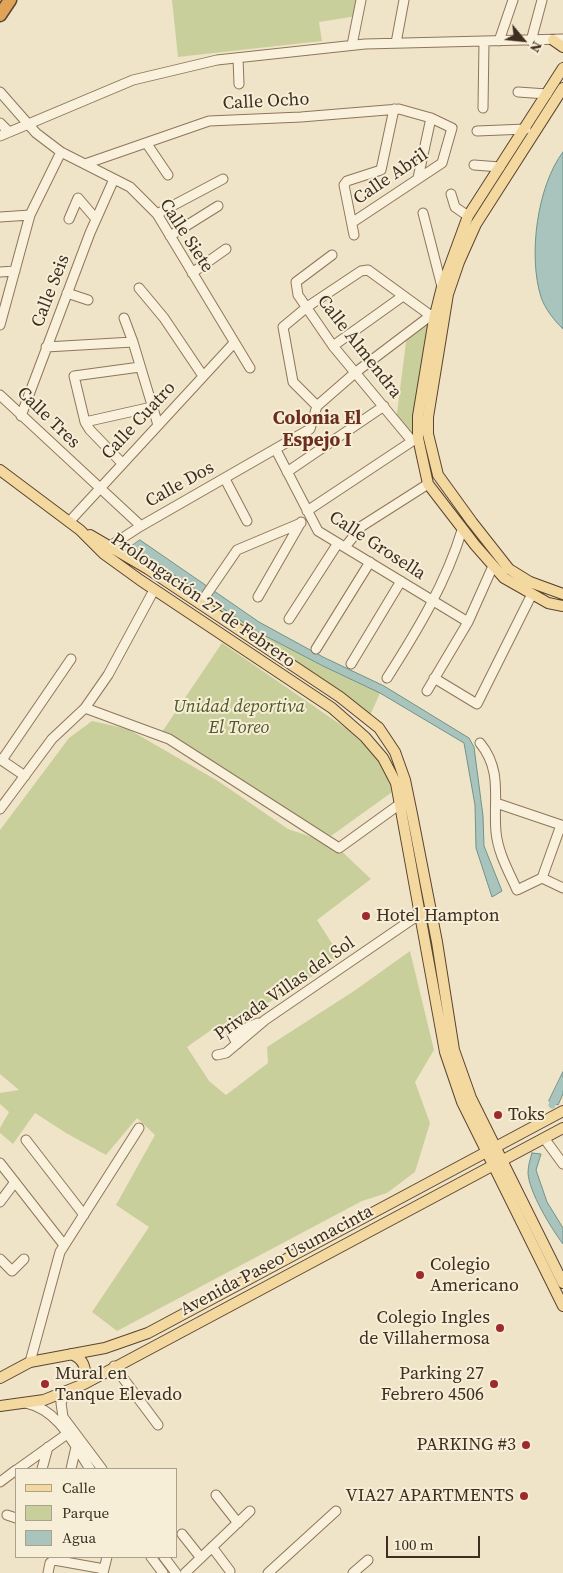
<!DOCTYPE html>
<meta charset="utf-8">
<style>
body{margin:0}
#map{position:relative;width:563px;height:1573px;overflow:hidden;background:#f0e4c8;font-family:"Source Serif 4",serif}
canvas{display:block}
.legend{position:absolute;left:15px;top:1468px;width:162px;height:90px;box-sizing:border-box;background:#f7eed8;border:1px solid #ada18e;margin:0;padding:6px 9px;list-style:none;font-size:15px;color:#3d2e20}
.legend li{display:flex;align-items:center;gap:10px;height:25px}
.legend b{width:25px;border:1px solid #ada18e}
.north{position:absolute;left:498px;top:15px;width:50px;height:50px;-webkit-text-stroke:4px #f7eed8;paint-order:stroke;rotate:118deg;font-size:14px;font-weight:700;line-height:20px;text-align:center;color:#3d2e20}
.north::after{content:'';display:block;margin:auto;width:18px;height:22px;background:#3d2e20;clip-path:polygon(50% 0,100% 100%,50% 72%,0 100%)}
.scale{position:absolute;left:386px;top:1536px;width:94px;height:22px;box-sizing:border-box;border:2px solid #3d2e20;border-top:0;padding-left:6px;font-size:15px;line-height:18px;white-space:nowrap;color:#3d2e20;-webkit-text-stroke:4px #f7eed8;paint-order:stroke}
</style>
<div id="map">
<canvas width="563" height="1573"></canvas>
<ul class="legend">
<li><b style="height:6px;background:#f3d9a0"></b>Calle</li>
<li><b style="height:14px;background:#c9cf9b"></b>Parque</li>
<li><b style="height:14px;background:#a9c4bc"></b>Agua</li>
</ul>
<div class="north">N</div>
<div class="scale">100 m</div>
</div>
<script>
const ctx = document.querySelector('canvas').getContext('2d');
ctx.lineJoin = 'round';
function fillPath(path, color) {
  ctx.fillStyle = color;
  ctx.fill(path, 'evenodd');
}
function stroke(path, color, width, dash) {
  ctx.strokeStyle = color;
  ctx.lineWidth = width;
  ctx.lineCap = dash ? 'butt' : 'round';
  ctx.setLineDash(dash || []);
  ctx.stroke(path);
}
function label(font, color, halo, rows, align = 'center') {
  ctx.font = font + ' "Source Serif 4",serif';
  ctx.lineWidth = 4;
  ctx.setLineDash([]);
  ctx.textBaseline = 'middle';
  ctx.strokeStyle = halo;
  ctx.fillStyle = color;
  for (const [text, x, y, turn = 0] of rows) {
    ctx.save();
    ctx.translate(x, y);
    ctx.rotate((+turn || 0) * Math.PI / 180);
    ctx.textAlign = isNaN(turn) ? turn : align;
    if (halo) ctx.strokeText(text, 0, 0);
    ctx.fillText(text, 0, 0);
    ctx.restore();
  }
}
const green = new Path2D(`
 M172,0H359L357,16L319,22L322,41L178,57Z
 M434,319L412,441L396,421L407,334Z
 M205,596L256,631L323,666L380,693L369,718L200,604Z
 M222,643L347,729L380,759L395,790L331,836L162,732Z
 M92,721L128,729L218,781L288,829L335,845L371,879L317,920L340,956L304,982L249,1014L214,1028L187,1047L209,1081L226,1095L268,1063L267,1047L354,991L410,951L434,1050L415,1082L430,1123L415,1172L387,1193L362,1201L117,1331L92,1312L149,1227L116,1205L155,1135L137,1118L106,1155L66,1133L35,1113L13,1144L0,1133V1128L9,1112L0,1104V1093L19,1090L0,1074V830L69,738Z`);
const water = new Path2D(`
 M563,152V329C554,320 545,309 541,297C528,256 537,186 563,152Z
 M140,540L259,622L323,657L384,686L469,738L474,747L483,816L484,846L502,891L492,897L476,848L475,805L464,743L380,693L323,666L256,631L132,546Z
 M563,1072V1094L558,1105L549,1101Z
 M532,1153L541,1154L536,1170L547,1202L563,1228V1244C551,1228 529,1192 528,1173C528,1166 530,1160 532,1153Z`);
const canal = new Path2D(`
 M552,1105L563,1081`);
const minor = new Path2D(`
 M499,41L513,0
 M531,41L542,0
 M396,43L404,0
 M352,45L361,0
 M238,58L239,84
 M0,92L36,133L61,152L130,187L157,214L250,368
 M518,92L547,94
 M483,108L484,42
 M0,123L9,132
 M477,131L526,129
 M0,136L133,80L217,60L365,44L563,39
 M147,144L168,175
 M85,164L209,121L301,117L399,109L431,118L452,128L442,163L353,222
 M474,165L500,167
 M418,178L431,118
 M451,194L455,207L468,216
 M423,213L442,287
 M157,214L223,179
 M0,217L30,215
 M69,219L78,198L96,219
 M354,235L344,185L347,181L381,170L394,109
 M170,236L218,206
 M332,255L296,282L298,295L333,346L412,441
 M0,272L15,271
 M192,273L226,249
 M139,288L164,318L203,376
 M67,293L88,300
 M124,318L133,342L158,425
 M0,325L30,215L61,152
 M333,346L403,296
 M46,347L133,342
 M0,395L141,526
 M317,406L293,382L283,327L307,307L361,271L368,270L434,318
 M21,416L90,233L114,179
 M85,422L152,407
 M276,450L318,531L468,622
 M122,463L90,430L85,422L74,376L140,367
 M287,472L384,406
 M225,479L247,521
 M307,511L417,438
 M69,522L234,343
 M345,547L362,526L428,484
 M106,551L110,546L141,526L310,429L317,406L356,372L430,316
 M258,597L301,522
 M200,604L237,550L301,523
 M289,619L338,543
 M316,649L370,562
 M351,664L401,581
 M387,678C417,631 446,583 462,530
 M434,678L477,704L532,594
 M427,691L468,622L493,566
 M85,708L169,739L339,848L400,804
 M480,743C503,771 493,800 496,832C498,853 509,872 517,890L542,878L561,825L496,803
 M0,759L25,776
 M2,760L71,659
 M0,809L52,739L85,708L108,675L154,590
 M542,878L563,888
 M237,1044L232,1034L258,1023
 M217,1055L226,1053L265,1020L420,914
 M544,1138L563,1164
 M26,1140L84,1215
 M0,1163L64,1245
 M0,1202L15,1182
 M0,1259L12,1271L24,1259
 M30,1362L60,1252L139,1128
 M114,1366L158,1425
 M66,1392L61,1403L63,1417L102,1469
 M26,1403C59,1410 73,1443 90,1469
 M18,1469L67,1434
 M42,1469L48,1447
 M71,1469L76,1447
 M0,1482L16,1470
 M216,1495L238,1523
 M7,1515L16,1518
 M182,1534L201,1558
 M212,1547L230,1571
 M151,1557L163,1573
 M164,1557L176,1573
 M48,1573L50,1563L54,1560L104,1569
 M103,1573L107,1557
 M185,1573L250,1511
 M268,1573L336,1511
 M353,1573L368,1560`);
const major = new Path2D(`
 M553,40L563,47
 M563,68L468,216L442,287L434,319L418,416V438L428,484L475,545L504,578L548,603L563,606
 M563,88L476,224L459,262L448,294L428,417V434L438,475L472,522L509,569L530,582L563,594
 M0,470L80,530L104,554L140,580L332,708L365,737L383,758L396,783L445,1052L462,1102L563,1306
 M90,535L148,569L340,697L379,728L395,752L405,780L412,814L437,942L454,1050L471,1098L563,1283
 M71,1354C85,1359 87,1370 84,1384
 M0,1378L30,1362L105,1348L148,1333L563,1111
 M0,1406L44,1400L84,1384L563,1128`);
const highway = new Path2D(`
 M0,15L10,0`);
const markers = [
 [366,916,5,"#9e2a2b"],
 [498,1115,5,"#9e2a2b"],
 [420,1275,5,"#9e2a2b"],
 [500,1328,5,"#9e2a2b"],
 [45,1384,5,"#9e2a2b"],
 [494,1384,5,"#9e2a2b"],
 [526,1445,5,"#9e2a2b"],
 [524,1496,5,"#9e2a2b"]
];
const streetNames = [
 ["Calle Ocho",266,102,-3],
 ["Calle Abril",391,177,-34],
 ["Calle Siete",186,236,57],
 ["Calle Seis",51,291,-69],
 ["Calle Almendra",359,347,52],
 ["Calle Tres",48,418,44],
 ["Calle Cuatro",139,421,-47],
 ["Calle Dos",180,485,-29],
 ["Calle Grosella",377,546,33],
 ["Prolongación 27 de Febrero",203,601,35],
 ["Privada Villas del Sol",285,989,-35],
 ["Avenida Paseo Usumacinta",277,1261,-28]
];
const parkNames = [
 ["Unidad deportiva",239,707],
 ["El Toreo",239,728]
];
const poiNames = [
 ["Hotel Hampton",376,916],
 ["Toks",508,1115],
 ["Colegio",430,1265],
 ["Americano",430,1286],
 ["Colegio Ingles",490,1318,"right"],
 ["de Villahermosa",490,1339,"right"],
 ["Mural en",55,1374],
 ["Tanque Elevado",55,1395],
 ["Parking 27",484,1374,"right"],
 ["Febrero 4506",484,1395,"right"],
 ["PARKING #3",516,1445,"right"],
 ["VIA27 APARTMENTS",514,1496,"right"]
];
const neighbourhoodNames = [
 ["Colonia El",317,419],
 ["Espejo I",317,441]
];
fillPath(green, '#c9cf9b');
fillPath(water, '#a9c4bc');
stroke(water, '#6f938a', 1);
stroke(canal, '#a9c4bc', 7);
stroke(minor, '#8d765c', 11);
stroke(major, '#5b4430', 12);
stroke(highway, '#5b4430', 15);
stroke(minor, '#faf1dc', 9);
stroke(major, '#f3d9a0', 10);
stroke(highway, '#e0a458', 12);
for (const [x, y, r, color] of markers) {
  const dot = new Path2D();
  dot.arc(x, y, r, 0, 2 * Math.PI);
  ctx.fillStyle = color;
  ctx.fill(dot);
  stroke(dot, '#f7eed8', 2);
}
label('18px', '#3d2e20', '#f7eed8', streetNames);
label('italic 18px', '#4d5a26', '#f7eed8', parkNames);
label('18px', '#3d2e20', '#f7eed8', poiNames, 'left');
label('bold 19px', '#6b2e1e', '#f7eed8', neighbourhoodNames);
</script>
